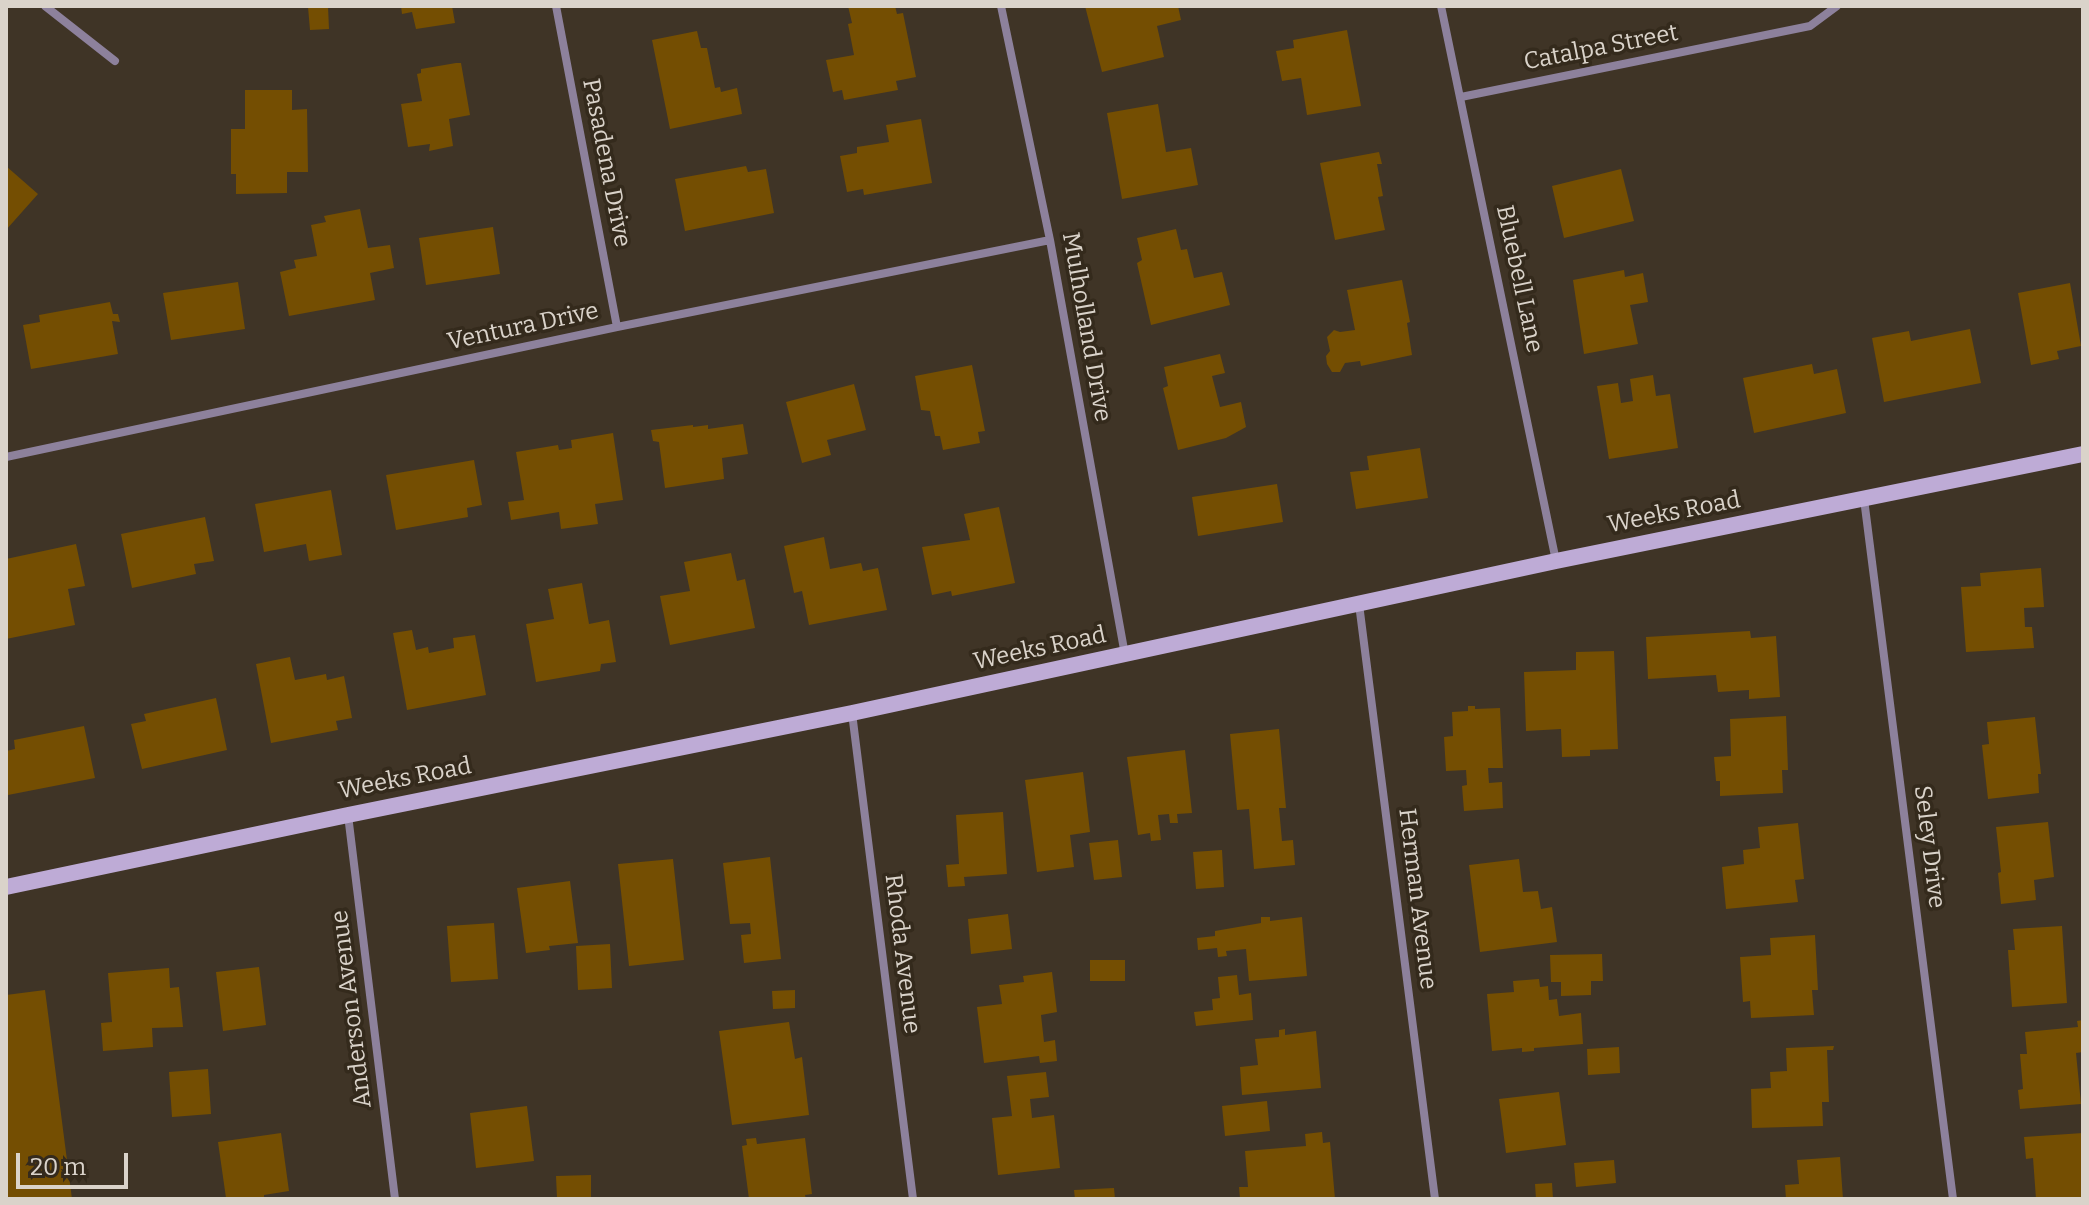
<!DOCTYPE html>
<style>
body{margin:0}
#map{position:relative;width:2089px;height:1205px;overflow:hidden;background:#3f3426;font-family:Bitter,serif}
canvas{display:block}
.frame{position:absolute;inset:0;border:8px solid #dad3ca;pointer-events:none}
.scale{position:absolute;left:16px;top:1153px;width:112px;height:36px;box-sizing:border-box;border:4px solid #dad3ca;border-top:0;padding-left:10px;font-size:24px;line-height:28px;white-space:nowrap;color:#dad3ca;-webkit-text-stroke:6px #342a1c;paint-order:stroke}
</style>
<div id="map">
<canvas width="2089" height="1205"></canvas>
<div class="frame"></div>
<div class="scale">20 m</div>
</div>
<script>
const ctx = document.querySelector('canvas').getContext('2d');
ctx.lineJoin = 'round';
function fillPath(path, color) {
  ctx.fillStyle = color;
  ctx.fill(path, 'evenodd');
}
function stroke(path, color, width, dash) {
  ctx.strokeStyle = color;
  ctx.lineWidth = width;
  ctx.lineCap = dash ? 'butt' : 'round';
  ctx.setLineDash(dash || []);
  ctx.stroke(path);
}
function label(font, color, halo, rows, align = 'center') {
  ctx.font = font + ' Bitter,serif';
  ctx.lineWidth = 7;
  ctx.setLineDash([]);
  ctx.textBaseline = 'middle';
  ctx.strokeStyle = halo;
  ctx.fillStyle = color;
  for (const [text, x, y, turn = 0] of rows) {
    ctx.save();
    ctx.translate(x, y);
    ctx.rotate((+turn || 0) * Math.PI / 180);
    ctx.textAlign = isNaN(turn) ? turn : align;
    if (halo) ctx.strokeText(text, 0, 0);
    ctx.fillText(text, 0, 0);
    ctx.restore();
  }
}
const building = new Path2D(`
 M328,6L329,29L310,30L308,7Z
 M401,6H452L455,23L416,29L412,12L402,14Z
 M848,6H895L897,14L903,13L916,77L896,81L898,90L844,100L842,90L833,92L826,60L854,55L848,24L852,23Z
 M1085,6H1178L1181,20L1157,26L1164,57L1102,72Z
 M1347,30L1361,106L1307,115L1301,78L1282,81L1276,51L1294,48L1293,40Z
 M697,31L701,48H707L715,88L720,87L721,92L737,88L742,114L670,129L652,40Z
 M456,63H461L470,115L449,119L453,146L429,151L430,144L408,147L401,104L422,101L417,74L421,73V69Z
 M245,90H292V110L307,109L308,172H287V193L236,194V174H231V129H245Z
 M1158,104L1166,152L1191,148L1198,185L1122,199L1107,113Z
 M921,119L932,183L864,195L863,189L847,192L840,156L857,153V147L889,142L886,125Z
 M1379,152L1382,164H1377L1383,196L1378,197L1385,230L1335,240L1320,163Z
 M6,166L38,194L6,230Z
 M746,166L748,172L766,169L774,213L685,231L675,179Z
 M1621,169L1634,221L1564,238L1552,186Z
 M360,209L368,248L390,245L394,268L370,273L375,300L289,316L280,272L296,268L294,260L317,256L311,225L326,222L324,216Z
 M493,227L500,274L426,285L419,238Z
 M1176,229L1181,250L1187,249L1194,278L1222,272L1230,305L1151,325L1137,263L1142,260L1137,238Z
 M1624,270L1625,277L1643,273L1648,302L1630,305L1638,344L1584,354L1573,280Z
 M1402,280L1410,322L1407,323L1412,355L1361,366L1360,361L1345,363L1340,372H1332L1327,364L1326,356L1330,351L1327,337L1334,330L1340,332L1355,330L1347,290Z
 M238,282L245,329L171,340L163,293Z
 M2070,283L2081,346L2057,351L2059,359L2031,365L2018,293Z
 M110,302L113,314H118L120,322L112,321L118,354L31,369L23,325L40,322L39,315Z
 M1970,329L1981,383L1884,402L1872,338L1909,331L1911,341Z
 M1220,354L1225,373L1212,376L1220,407L1241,402L1246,427L1226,438L1178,450L1163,388L1168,386L1164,367Z
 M1812,364L1814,374L1837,369L1846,413L1754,433L1743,378Z
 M972,365L985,431L978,432L980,443L943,450L940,436H935L930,411L921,410L915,376Z
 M1653,375L1656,396L1670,394L1678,448L1609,459L1597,386L1618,383L1621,403L1633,401L1630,379Z
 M854,384L866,430L827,440L831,455L802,463L786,402Z
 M743,424L748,454L722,458L724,479L665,488L659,442L653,441L651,430L693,425V427L708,425V429Z
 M613,433L623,500L595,504L598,524L561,529L559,512L511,520L508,502L524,500L516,452L558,445L559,450L572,448L571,440Z
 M1420,448L1428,498L1356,509L1350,472L1369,470L1367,456Z
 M474,460L482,505L467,508L468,517L396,530L386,475Z
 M1277,484L1283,522L1198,536L1192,497Z
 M331,490L342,555L309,561L306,544L264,552L255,504Z
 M999,507L1015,583L952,596L951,591L932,595L922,547L970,540L964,514Z
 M205,517L214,561L194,564L196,574L132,588L121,534Z
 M824,537L830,569L861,563L863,571L878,568L887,610L809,625L802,591L794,593L784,546Z
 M76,544L85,586L68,589L75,625L6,639V559Z
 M731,553L737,581L745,579L755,628L670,645L660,596L690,591L684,562Z
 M2041,568L2044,607L2024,608L2025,627H2032L2034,648L1966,652L1961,587L1981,586L1980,573Z
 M582,583L589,624L609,620L616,662L601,664L600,671L536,682L526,624L554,619L548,589Z
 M412,630L416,650L428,647L429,653L454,648L453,638L475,635L486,695L407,710L393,633Z
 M1750,631L1751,638L1776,636L1780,697L1749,699V690L1718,692L1716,675L1648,679L1646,637Z
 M1614,651L1618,749L1590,750V756L1562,757L1561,729L1526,731L1524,672L1576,670V652Z
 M290,657L295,680L326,674L327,680L344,676L352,718L336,721L338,730L271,743L256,664Z
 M216,698L227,750L142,769L131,724L146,721L144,714Z
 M1468,706H1475V709L1500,708L1503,768H1488L1489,783L1502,782L1503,808L1464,811L1462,786L1467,785L1466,770L1446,771L1444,737L1453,736L1452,712L1468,711Z
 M1786,716L1788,770H1782L1783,793L1720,796V781H1716L1714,757L1731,756L1730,719Z
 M2035,717L2041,774H2038L2039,793L1988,799L1982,745L1989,744L1987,722Z
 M84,726L95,778L8,795L6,751L15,749L14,740Z
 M1279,729L1286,808H1279L1282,841L1293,840L1295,865L1254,869L1249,809L1237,810L1230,734Z
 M1185,750L1192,813L1177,814L1178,823H1170L1169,814L1158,815L1161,840L1151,841L1150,833L1138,835L1127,757Z
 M1083,772L1090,832L1070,835L1074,867L1037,872L1025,780Z
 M1003,812L1007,874L964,877L965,886L948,887L946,865L959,864L956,815Z
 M2048,822L2054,877L2034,880L2036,900L2001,904L1998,873L2001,872L1996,827Z
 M1798,823L1804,879L1795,880L1798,902L1726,909L1722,867L1744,864L1743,850L1760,848L1758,827Z
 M1118,840L1122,877L1094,880L1089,843Z
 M1222,850L1224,887L1196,889L1193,852Z
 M770,857L781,959L744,963L741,935L751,934L750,923L730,924L723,863Z
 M673,859L684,960L629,966L618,864Z
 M1519,859L1523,892L1538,891L1541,909L1552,907L1557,942L1480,952L1469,865Z
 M570,881L578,943L549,946L550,950L526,953L517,888Z
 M1008,914L1012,949L971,954L968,919Z
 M1261,917H1270V921L1302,917L1307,976L1249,981L1246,949L1226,951L1227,956L1218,957L1217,948L1198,950L1197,938L1215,936V931L1261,923Z
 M494,923L498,979L451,982L447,926Z
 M2062,926L2067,1003L2012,1007L2008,950H2015L2013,929Z
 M1815,935L1818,990H1812L1814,1015L1751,1018L1750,1001L1743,1002L1740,957L1771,955L1770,938Z
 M610,944L612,988L578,990L576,946Z
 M1602,954L1603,981H1591V995L1561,996V982H1551L1550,955Z
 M1090,960H1125V981H1090Z
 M259,967L266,1025L223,1031L216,972Z
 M169,968L170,988L179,987L183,1027L152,1028L153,1047L103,1051L101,1023L112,1022L108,973Z
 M1052,972L1057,1012L1041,1015L1044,1042L1055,1040L1057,1061L1040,1063L1039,1056L984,1063L977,1007L1002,1004L999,985L1024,982L1023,976Z
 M1237,975L1239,995L1251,993L1253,1020L1196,1026L1194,1012L1213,1010L1212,999L1220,998L1218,977Z
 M1539,979L1540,987L1548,986L1549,1000L1557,999L1559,1016L1581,1013L1583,1044L1534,1048V1051L1522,1052V1048L1492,1051L1487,994L1514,992L1513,981Z
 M45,990L72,1199H6V995Z
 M795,990V1008L773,1009L772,991Z
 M2083,1020V1052L2076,1053L2081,1104L2020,1109L2018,1090L2023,1089L2020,1054H2027L2025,1032L2078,1027L2077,1021Z
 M789,1022L795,1059L802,1057L809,1115L732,1125L719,1031Z
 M1285,1029V1035L1316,1031L1321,1088L1242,1095L1240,1067L1258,1065L1255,1039L1279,1037V1030Z
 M1834,1046L1833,1050H1827L1829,1102H1822L1823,1126L1752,1128L1751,1089L1771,1088L1770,1072L1787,1071L1786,1048Z
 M1619,1047L1620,1073L1588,1075L1587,1049Z
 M208,1069L211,1114L172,1117L169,1072Z
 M1046,1072L1049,1097L1030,1099L1032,1118L1054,1115L1060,1168L998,1175L992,1118L1012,1116L1007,1076Z
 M1559,1092L1566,1145L1506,1153L1499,1099Z
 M1267,1101L1270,1131L1225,1136L1222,1106Z
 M527,1106L534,1161L476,1168L470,1113Z
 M1322,1132L1323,1143L1330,1142L1335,1199H1240L1239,1187H1248L1245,1151L1306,1146L1305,1134Z
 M281,1133L289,1191L264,1195V1199L226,1198L218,1142Z
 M2083,1133V1199H2036L2033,1158L2026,1159L2024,1137Z
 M756,1138L757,1144L805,1138L812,1194L805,1195L806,1199H749L742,1146L747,1145L746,1139Z
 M1840,1157L1843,1199H1786L1785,1185L1799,1184L1797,1160Z
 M1614,1160L1616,1183L1576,1187L1574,1163Z
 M591,1175V1197L557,1198L556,1176Z
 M1552,1183L1553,1199H1536L1535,1184Z
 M1114,1188L1115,1199H1075L1074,1190Z`);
const street = new Path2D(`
 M45,6L115,61
 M556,6L617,327
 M1001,6L1050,240L1125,655
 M1441,6L1556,561
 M1461,97L1810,26L1837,6
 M6,457L617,327L1050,240
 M1864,499L1953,1199
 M1359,604L1435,1199
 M852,713L913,1199
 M348,815L395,1199`);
const secondary = new Path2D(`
 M6,887L348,815L852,713L1556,561L2083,454`);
const streetNames = [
 ["Catalpa Street",1601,48,-11],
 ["Pasadena Drive",606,163,79],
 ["Bluebell Lane",1519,279,78],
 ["Ventura Drive",523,327,-12],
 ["Mulholland Drive",1086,327,80],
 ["Weeks Road",1674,513,-11],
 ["Weeks Road",1040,649,-12],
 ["Weeks Road",405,779,-11],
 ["Seley Drive",1929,847,83],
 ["Herman Avenue",1417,899,83],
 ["Rhoda Avenue",902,954,83],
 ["Anderson Avenue",352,1009,-97]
];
fillPath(building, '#744e02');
stroke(street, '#8d819c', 8);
stroke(secondary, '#beabd6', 16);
label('24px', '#dad3ca', '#342a1c', streetNames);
</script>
